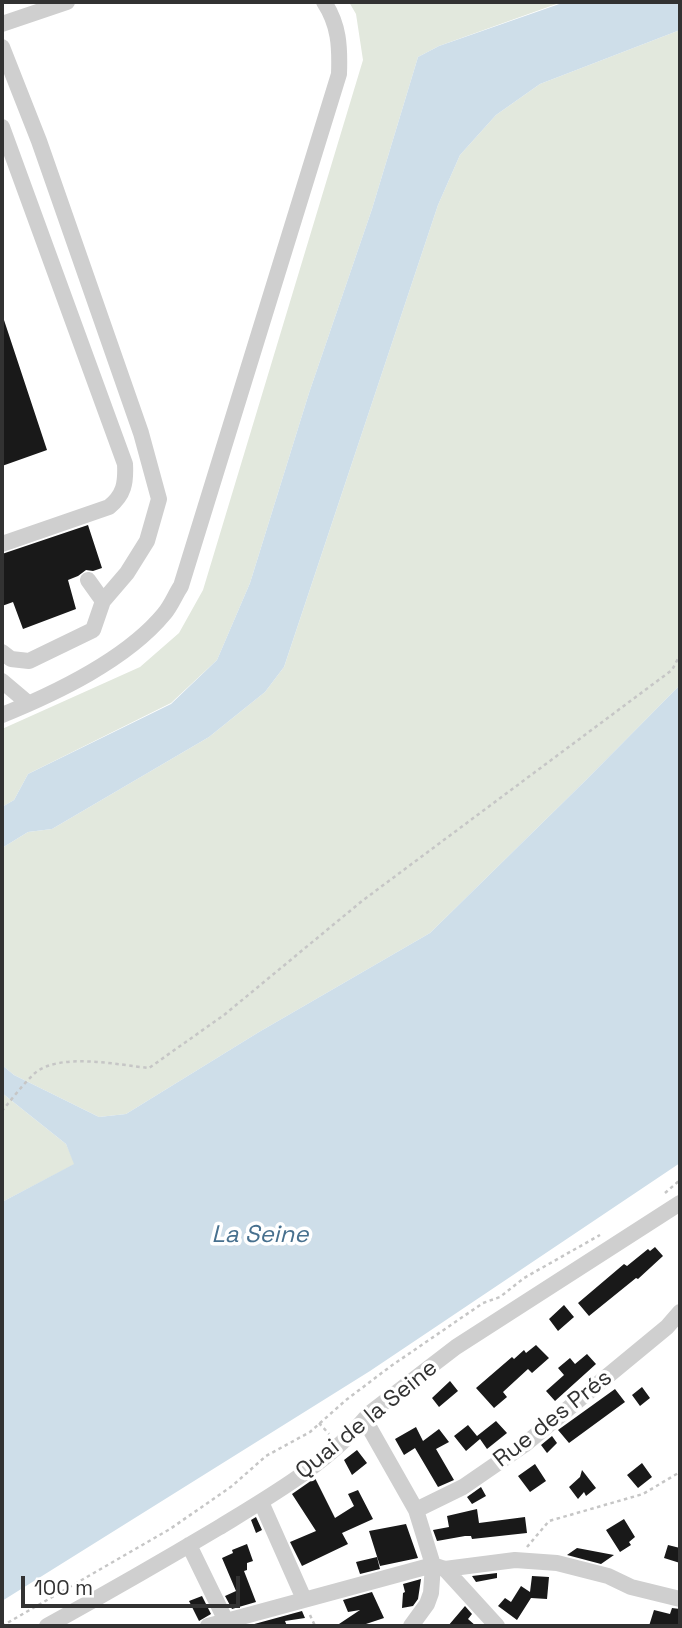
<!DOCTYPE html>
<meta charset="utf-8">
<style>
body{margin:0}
#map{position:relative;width:682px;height:1628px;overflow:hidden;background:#fff;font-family:"Space Grotesk",sans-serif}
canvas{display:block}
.frame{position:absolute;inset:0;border:4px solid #323232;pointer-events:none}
.scale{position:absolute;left:21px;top:1576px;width:219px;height:32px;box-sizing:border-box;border:4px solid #323232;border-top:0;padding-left:9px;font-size:21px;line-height:24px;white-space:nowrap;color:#323232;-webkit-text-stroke:5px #fff;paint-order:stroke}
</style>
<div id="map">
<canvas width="682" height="1628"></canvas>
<div class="frame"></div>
<div class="scale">100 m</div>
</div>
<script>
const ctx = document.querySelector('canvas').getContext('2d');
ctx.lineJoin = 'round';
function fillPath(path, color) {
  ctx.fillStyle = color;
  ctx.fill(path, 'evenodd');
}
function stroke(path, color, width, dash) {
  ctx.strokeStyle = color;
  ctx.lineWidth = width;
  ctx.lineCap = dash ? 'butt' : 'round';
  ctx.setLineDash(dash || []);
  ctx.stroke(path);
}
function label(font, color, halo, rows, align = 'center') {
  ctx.font = font + ' "Space Grotesk",sans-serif';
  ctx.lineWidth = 7;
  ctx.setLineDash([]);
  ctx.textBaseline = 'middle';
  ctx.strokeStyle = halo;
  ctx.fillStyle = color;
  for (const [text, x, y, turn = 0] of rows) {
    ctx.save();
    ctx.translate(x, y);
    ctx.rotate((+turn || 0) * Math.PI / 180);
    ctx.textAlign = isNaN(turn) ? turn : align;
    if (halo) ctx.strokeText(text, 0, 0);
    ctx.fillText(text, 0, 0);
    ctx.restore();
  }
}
const green = new Path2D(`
 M349,2H562L439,46L418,57L372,209L309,393L250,583L217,660L171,703L28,774L14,800L2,807V729L140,667L179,633L203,590L363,60L356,14Z
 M680,30V685L586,780L430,933L259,1032L126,1114L99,1117L14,1075L2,1065V848L28,832L52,829L209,737L265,692L284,667L438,205L460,155L496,115L540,84Z
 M2,1093L66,1144L75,1164L2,1202Z`);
const water = new Path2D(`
 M565,2H680V30L540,84L496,115L460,155L438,205L284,667L265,692L209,737L52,829L28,832L2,848V807L14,800L28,774L171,704L217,660L250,583L309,393L372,209L418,57L439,46Z
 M680,685V1163L370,1371L2,1601V1202L74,1164L66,1144L2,1093V1065L14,1075L99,1117L126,1114L259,1032L430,933L586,780Z`);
const building = new Path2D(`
 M4,320L47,450L2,466V321Z
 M88,525L102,568L93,571L86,570L78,576L68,580L76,609L23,629L13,602L2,606V554Z
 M655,1247L663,1256L638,1279L636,1278L589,1316L578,1303L624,1264L627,1266L648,1249L650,1251Z
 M564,1305L574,1317L558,1331L549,1319Z
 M536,1345L549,1358L532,1373L528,1369L503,1392L507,1397L494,1408L476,1388L512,1357L514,1359L524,1350L526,1353Z
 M587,1354L596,1364L555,1401L546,1391L564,1375L558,1368L570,1358L575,1364Z
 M450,1381L458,1391L439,1407L432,1398Z
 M642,1387L650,1398L640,1406L632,1395Z
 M615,1389L625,1402L569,1443L558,1430Z
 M496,1421L507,1433L487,1449L480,1439L466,1451L454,1436L468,1425L477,1436Z
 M416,1427L423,1441L439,1429L449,1442L436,1449L454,1480L438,1487L415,1448L404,1455L395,1439Z
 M552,1436L557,1443L547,1453L541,1445Z
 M357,1450L367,1463L352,1475L344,1460Z
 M642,1463L652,1477L638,1488L627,1475Z
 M535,1464L546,1481L530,1492L518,1476Z
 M582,1470L596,1488L586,1496L584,1492L578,1499L569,1487L580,1477Z
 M315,1478L335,1518L354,1506L348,1494L358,1490L373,1519L342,1533L348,1544L302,1566L290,1542L316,1531L292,1494Z
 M481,1487L486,1496L472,1504L467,1497Z
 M477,1509L479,1523L525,1517L527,1533L472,1539L471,1536H465L437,1541L433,1530L449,1527L447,1516Z
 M256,1517L262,1530L256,1533L251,1520Z
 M624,1519L635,1537L629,1542L631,1545L620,1552L606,1530Z
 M406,1524L418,1558L380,1566L369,1531Z
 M247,1544L253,1561L247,1563V1570L244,1571L256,1602L232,1609L225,1596L236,1591L222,1558L233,1553L232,1550Z
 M668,1545L680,1548V1563L664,1558Z
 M577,1548L614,1555L601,1564L567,1555Z
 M377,1557L380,1569L360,1574L356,1562Z
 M497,1573V1578L476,1582L472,1576Z
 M532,1576L549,1577L547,1599L531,1598L517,1620L498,1606L505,1598L511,1602L521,1586L530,1592Z
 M421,1579L418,1599L413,1606L402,1608L403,1593L405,1592L403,1584Z
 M372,1592L384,1618L360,1626H336L360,1610L348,1612L343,1600Z
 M202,1596L211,1614L199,1621L189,1601Z
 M465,1606L472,1614L468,1619L476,1626H448Z
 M672,1608L680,1609V1626H649L654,1610L670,1614Z
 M302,1611L305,1618L285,1621L287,1626H247Z`);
const path = new Path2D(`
 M2,1111C12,1099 23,1084 35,1073C60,1052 119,1065 149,1068L224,1015L362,901L672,670L680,655
 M665,1193L680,1180
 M319,1423L329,1434
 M527,1547L549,1521L643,1494L680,1472
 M310,1615L315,1626
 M2,1626L170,1529L232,1486L266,1456L310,1432L346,1400L391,1366L483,1303L500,1297L524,1278L600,1235`);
const minor = new Path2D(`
 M2,24L67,2
 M2,47L39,141L141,433L159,499L147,541L127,573L103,601L93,630L29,661L11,659L2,652
 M2,127L125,464C126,483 124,495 109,507L2,544
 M88,580L103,601
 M2,681L28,703
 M2,715C56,693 126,660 164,614C171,606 175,595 181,586L339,74C340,46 339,25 324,2
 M365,1420L416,1510L433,1565L431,1593L427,1604L411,1626
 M261,1502L304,1599
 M416,1510L463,1487L524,1445L667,1327L680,1312
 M189,1545L226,1621
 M433,1565L445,1569L515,1560L557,1563L608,1576L631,1587L680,1599
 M445,1569L497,1626
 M47,1626C105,1594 161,1562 218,1528C272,1495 330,1462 370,1413L456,1347L680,1203
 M208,1626L433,1565`);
const streetNames = [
 ["Rue des Prés",553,1419,-38],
 ["Quai de la Seine",367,1420,-39]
];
const waterNames = [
 ["La Seine",260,1235]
];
fillPath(green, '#e2e8dd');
fillPath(water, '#cedee9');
fillPath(building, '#191919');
stroke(path, '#c6c6c6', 2.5, [3.5, 3.5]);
stroke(minor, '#cfcfcf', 16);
label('23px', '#323232', '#fff', streetNames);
label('italic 24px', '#47708e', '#fff', waterNames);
</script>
